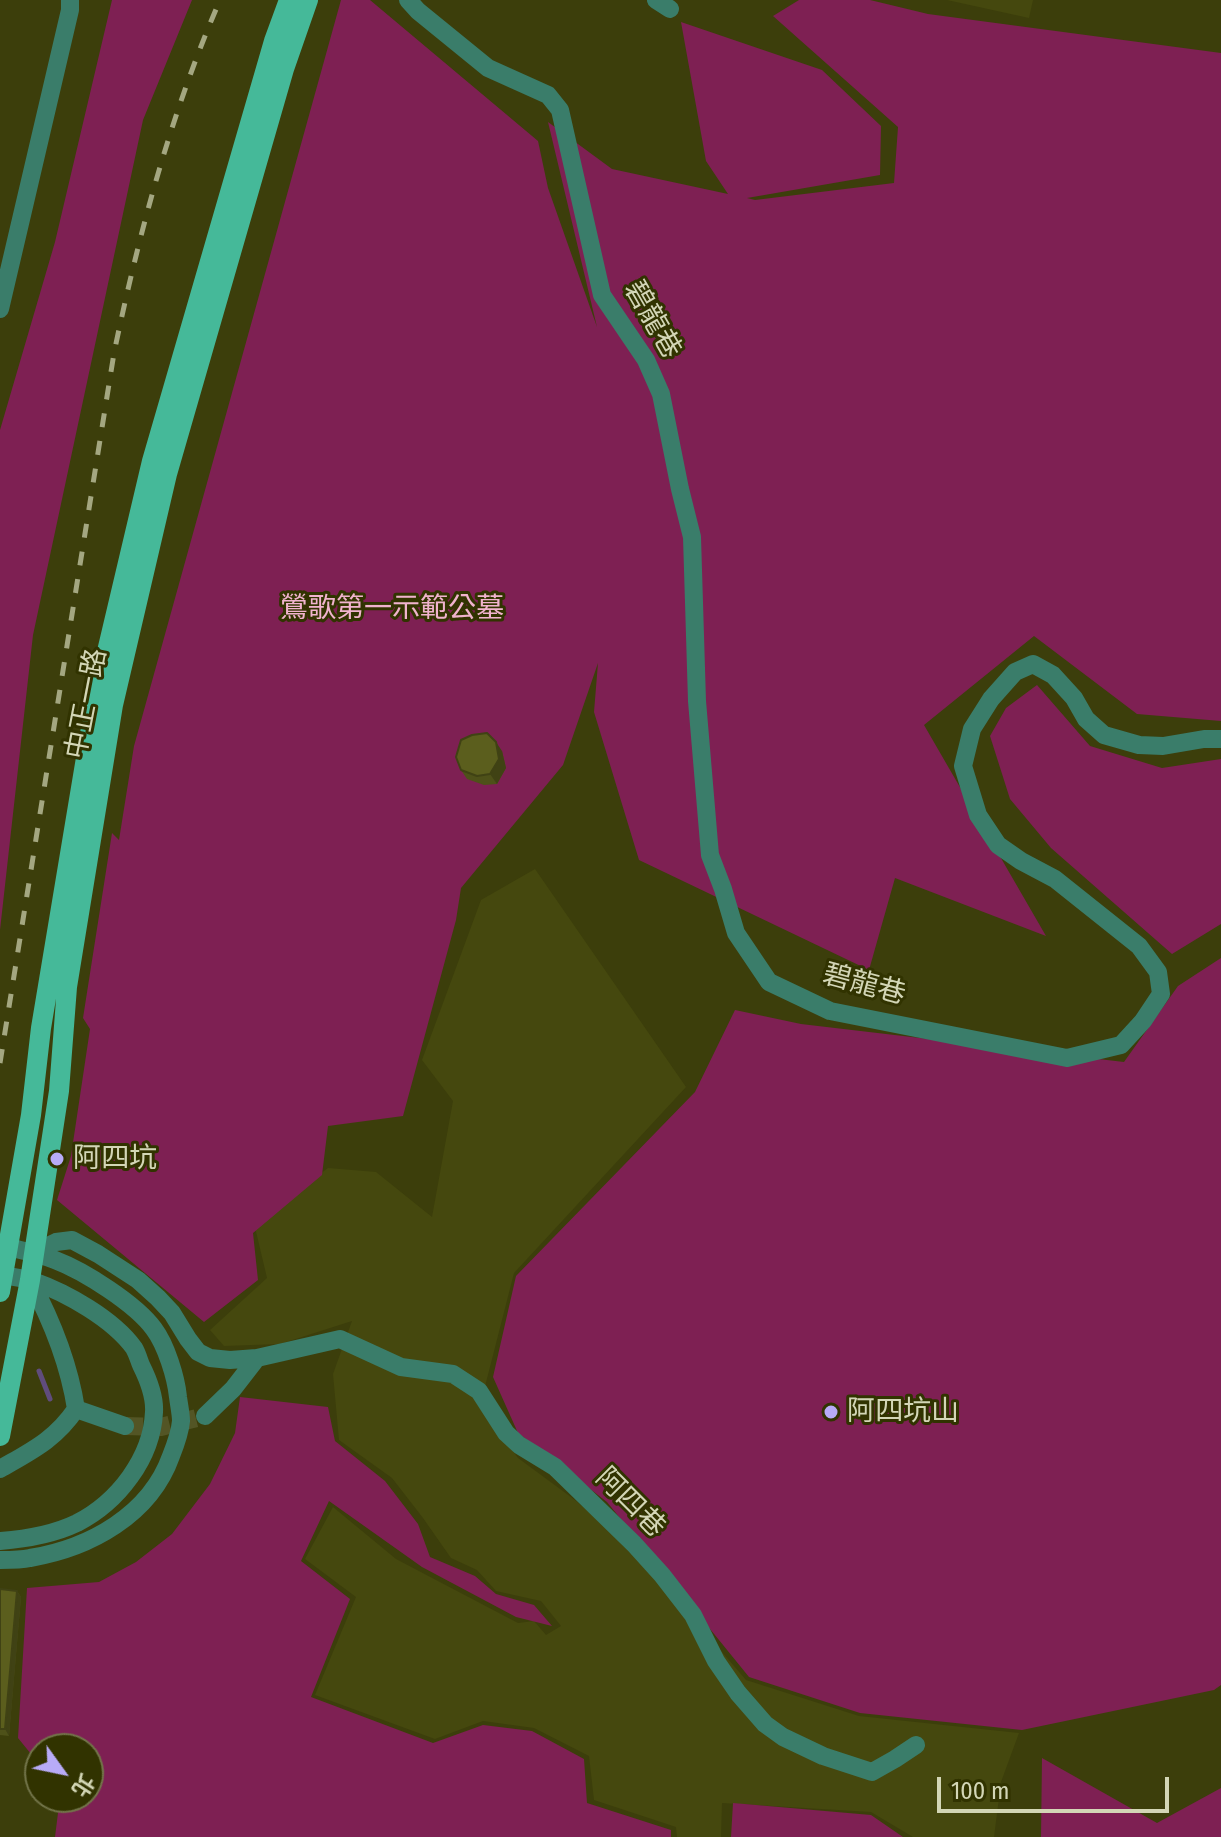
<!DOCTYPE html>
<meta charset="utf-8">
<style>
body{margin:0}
#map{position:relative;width:1221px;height:1837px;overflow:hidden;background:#3c3e0b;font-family:"Fira Sans Condensed","Noto Sans TC",sans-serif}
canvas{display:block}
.north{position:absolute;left:24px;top:1733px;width:80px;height:80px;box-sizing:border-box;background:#313300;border:2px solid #727449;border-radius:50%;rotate:123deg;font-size:22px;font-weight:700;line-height:32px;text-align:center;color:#d3d6b6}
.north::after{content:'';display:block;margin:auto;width:28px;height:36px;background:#b8abf7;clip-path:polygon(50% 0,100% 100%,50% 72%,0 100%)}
.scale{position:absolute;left:937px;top:1777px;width:232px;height:36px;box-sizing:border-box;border:4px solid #d3d6b6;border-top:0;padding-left:10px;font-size:24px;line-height:28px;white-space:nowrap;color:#d3d6b6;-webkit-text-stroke:6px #313300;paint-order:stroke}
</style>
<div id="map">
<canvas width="1221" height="1837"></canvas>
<div class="north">北</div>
<div class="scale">100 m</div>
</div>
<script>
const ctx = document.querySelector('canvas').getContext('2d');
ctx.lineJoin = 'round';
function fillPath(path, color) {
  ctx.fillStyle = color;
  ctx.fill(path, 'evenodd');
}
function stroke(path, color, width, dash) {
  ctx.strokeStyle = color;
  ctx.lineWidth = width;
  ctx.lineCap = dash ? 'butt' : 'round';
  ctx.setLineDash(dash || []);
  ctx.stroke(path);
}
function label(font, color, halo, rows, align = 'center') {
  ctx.font = font + ' "Fira Sans Condensed","Noto Sans TC",sans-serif';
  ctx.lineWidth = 6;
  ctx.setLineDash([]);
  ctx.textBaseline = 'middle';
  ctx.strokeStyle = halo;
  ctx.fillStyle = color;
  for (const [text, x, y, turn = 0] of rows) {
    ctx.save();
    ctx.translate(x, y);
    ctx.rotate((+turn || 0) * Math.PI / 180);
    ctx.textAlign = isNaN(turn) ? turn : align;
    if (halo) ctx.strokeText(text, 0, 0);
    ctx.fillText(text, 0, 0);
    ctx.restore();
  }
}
const built = new Path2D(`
 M947,0H1033L1029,18Z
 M535,869L686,1087L514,1273L480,1406L518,1458L575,1500L636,1552L746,1680L859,1716L1019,1733L1001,1782L994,1837H913L871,1812L722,1803L721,1837H677L676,1827L594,1800L589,1756L534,1728L483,1721L435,1739L315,1695L356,1597L305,1559L333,1507L396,1559L518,1623L534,1621L546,1635L561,1626L541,1601L496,1591L477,1570L451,1558L423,1518L392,1478L339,1440L333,1374L352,1321L280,1344L224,1346L210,1330L267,1278L254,1223L328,1168L376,1172L432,1217L453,1101L422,1060L481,900Z`);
const green = new Path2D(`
 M112,0H192L143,120L33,635L0,930V430L55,242Z
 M341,0H370L538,141L548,188L597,327L548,122L612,169L728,194L706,161L681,22L822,70L881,126L880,175L747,198L755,200L894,183L898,127L773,16L799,0H870L928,14L1221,53V721L1137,714L1034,636L924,725L1046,936L895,878L869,970L639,860L594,712L598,663L563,765L461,888L456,920L403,1116L328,1126L322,1175L253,1233L258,1280L204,1322L57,1200L71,1156L90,1029L83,1018L112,833L119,840L134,746Z
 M1037,685L1090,746L1162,768L1221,759V924L1172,954L1051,848L1010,799L990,736L1006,708Z
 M1221,958V1685L1214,1690L1022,1730L860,1713L749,1677L607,1502L518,1433L493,1377L516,1276L695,1092L735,1010L801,1024L1124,1062L1178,986Z
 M240,1397L328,1407L335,1441L385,1481L418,1524L430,1557L475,1576L496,1594L534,1605L552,1626L516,1617L422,1567L329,1501L301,1561L350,1599L311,1697L433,1743L483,1725L532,1731L584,1759L587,1803L671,1830V1837H55L60,1797H88V1749H40V1765L18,1738L27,1588L99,1582L136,1562L172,1534L210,1484L235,1433Z
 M1042,1758L1157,1823L1221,1788V1837H1041Z
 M733,1803L871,1815L903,1837H731Z`);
const stream = new Path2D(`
 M39,1371L50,1399`);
const minorTunnel = new Path2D(`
 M125,1426L161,1427L205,1416`);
const minor = new Path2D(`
 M408,0L418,11L488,68L548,95L560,110L602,295L646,360L661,394L680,489L692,537L697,701L710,855L723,889L736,933L769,982L830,1011L1067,1058L1121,1045L1143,1021L1161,994L1158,972L1139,946L1055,879L1021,861L998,845L978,815L963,766L972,729L991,699L1015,672L1033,664L1053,675L1074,698L1086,719L1104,735L1139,745L1163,746L1204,739H1221
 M656,0L670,9
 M0,309L70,10V0
 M33,1253L56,1242L72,1240L98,1254L138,1280L158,1298L172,1313L188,1339L198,1352L210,1358L230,1360L257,1358L340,1339L401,1367L453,1374L479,1391L506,1433L519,1445L555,1467L634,1544L662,1575L693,1615L716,1661L738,1693L765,1724L783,1737L823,1756L872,1772L895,1759L916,1745
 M76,1409L125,1426
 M205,1416L233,1389L257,1358
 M0,1469C31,1451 55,1440 76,1409C69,1363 52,1321 30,1280
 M0,1541C27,1539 52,1535 77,1523C118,1502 152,1458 154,1412C155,1396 148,1379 141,1365C139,1360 137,1353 134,1348C113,1319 67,1293 33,1281C24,1278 13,1277 3,1275
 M0,1560C10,1560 21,1560 30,1558C90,1548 150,1515 171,1456C175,1446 180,1433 181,1421C181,1414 179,1405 178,1397C176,1377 166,1345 154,1329C136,1304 84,1271 55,1260C40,1254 24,1251 8,1247`);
const major = new Path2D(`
 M0,1292L31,1115L41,1028L96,698L152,461L274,41L289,0
 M0,1436L30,1280L59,1091L67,987L113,705L167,474L284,69L308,0`);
const rail = new Path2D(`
 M0,1063L114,353C139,233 171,113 220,0`);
const wall = new Path2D(`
 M502,751L506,768L497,784L484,785L467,779L461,770Z
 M0,1589L17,1591L21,1597L9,1736L0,1735Z`);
const shadedWall = new Path2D(`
 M496,742L502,751L506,768L497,784L490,774Z
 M17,1591L21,1597L9,1736L5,1729Z`);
const building = new Path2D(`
 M487,733L496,742L499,759L490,774L477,776L461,770L456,757L461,740L472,735Z
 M0,1589L17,1591L5,1729H0Z`);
const markers = [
 [57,1159,8,"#b8abf7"],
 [831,1412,8,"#b8abf7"]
];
const streetNames = [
 ["碧龍巷",652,320,60],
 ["中正一路",87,704,-79],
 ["碧龍巷",864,985,15],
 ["阿四巷",630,1503,45]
];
const parkNames = [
 ["鶯歌第一示範公墓",392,609]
];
const poiNames = [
 ["阿四坑",73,1159],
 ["阿四坑山",847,1412]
];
fillPath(built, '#45480e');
fillPath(green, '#7e2053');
stroke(stream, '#604c7d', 5);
stroke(minorTunnel, '#535525', 18, [18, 9]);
stroke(minor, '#3a7d6a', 18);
stroke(major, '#45b999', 20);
stroke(rail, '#a4a781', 5, [14, 14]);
fillPath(wall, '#4e5119');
fillPath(shadedWall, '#404214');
fillPath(building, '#5b5e1d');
stroke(building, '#404214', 2);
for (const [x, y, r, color] of markers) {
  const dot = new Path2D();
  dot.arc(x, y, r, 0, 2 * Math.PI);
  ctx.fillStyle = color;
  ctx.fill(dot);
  stroke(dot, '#313300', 3);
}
label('28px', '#d3d6b6', '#313300', streetNames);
label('28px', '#f1b3ce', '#313300', parkNames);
label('28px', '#d3d6b6', '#313300', poiNames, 'left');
</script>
